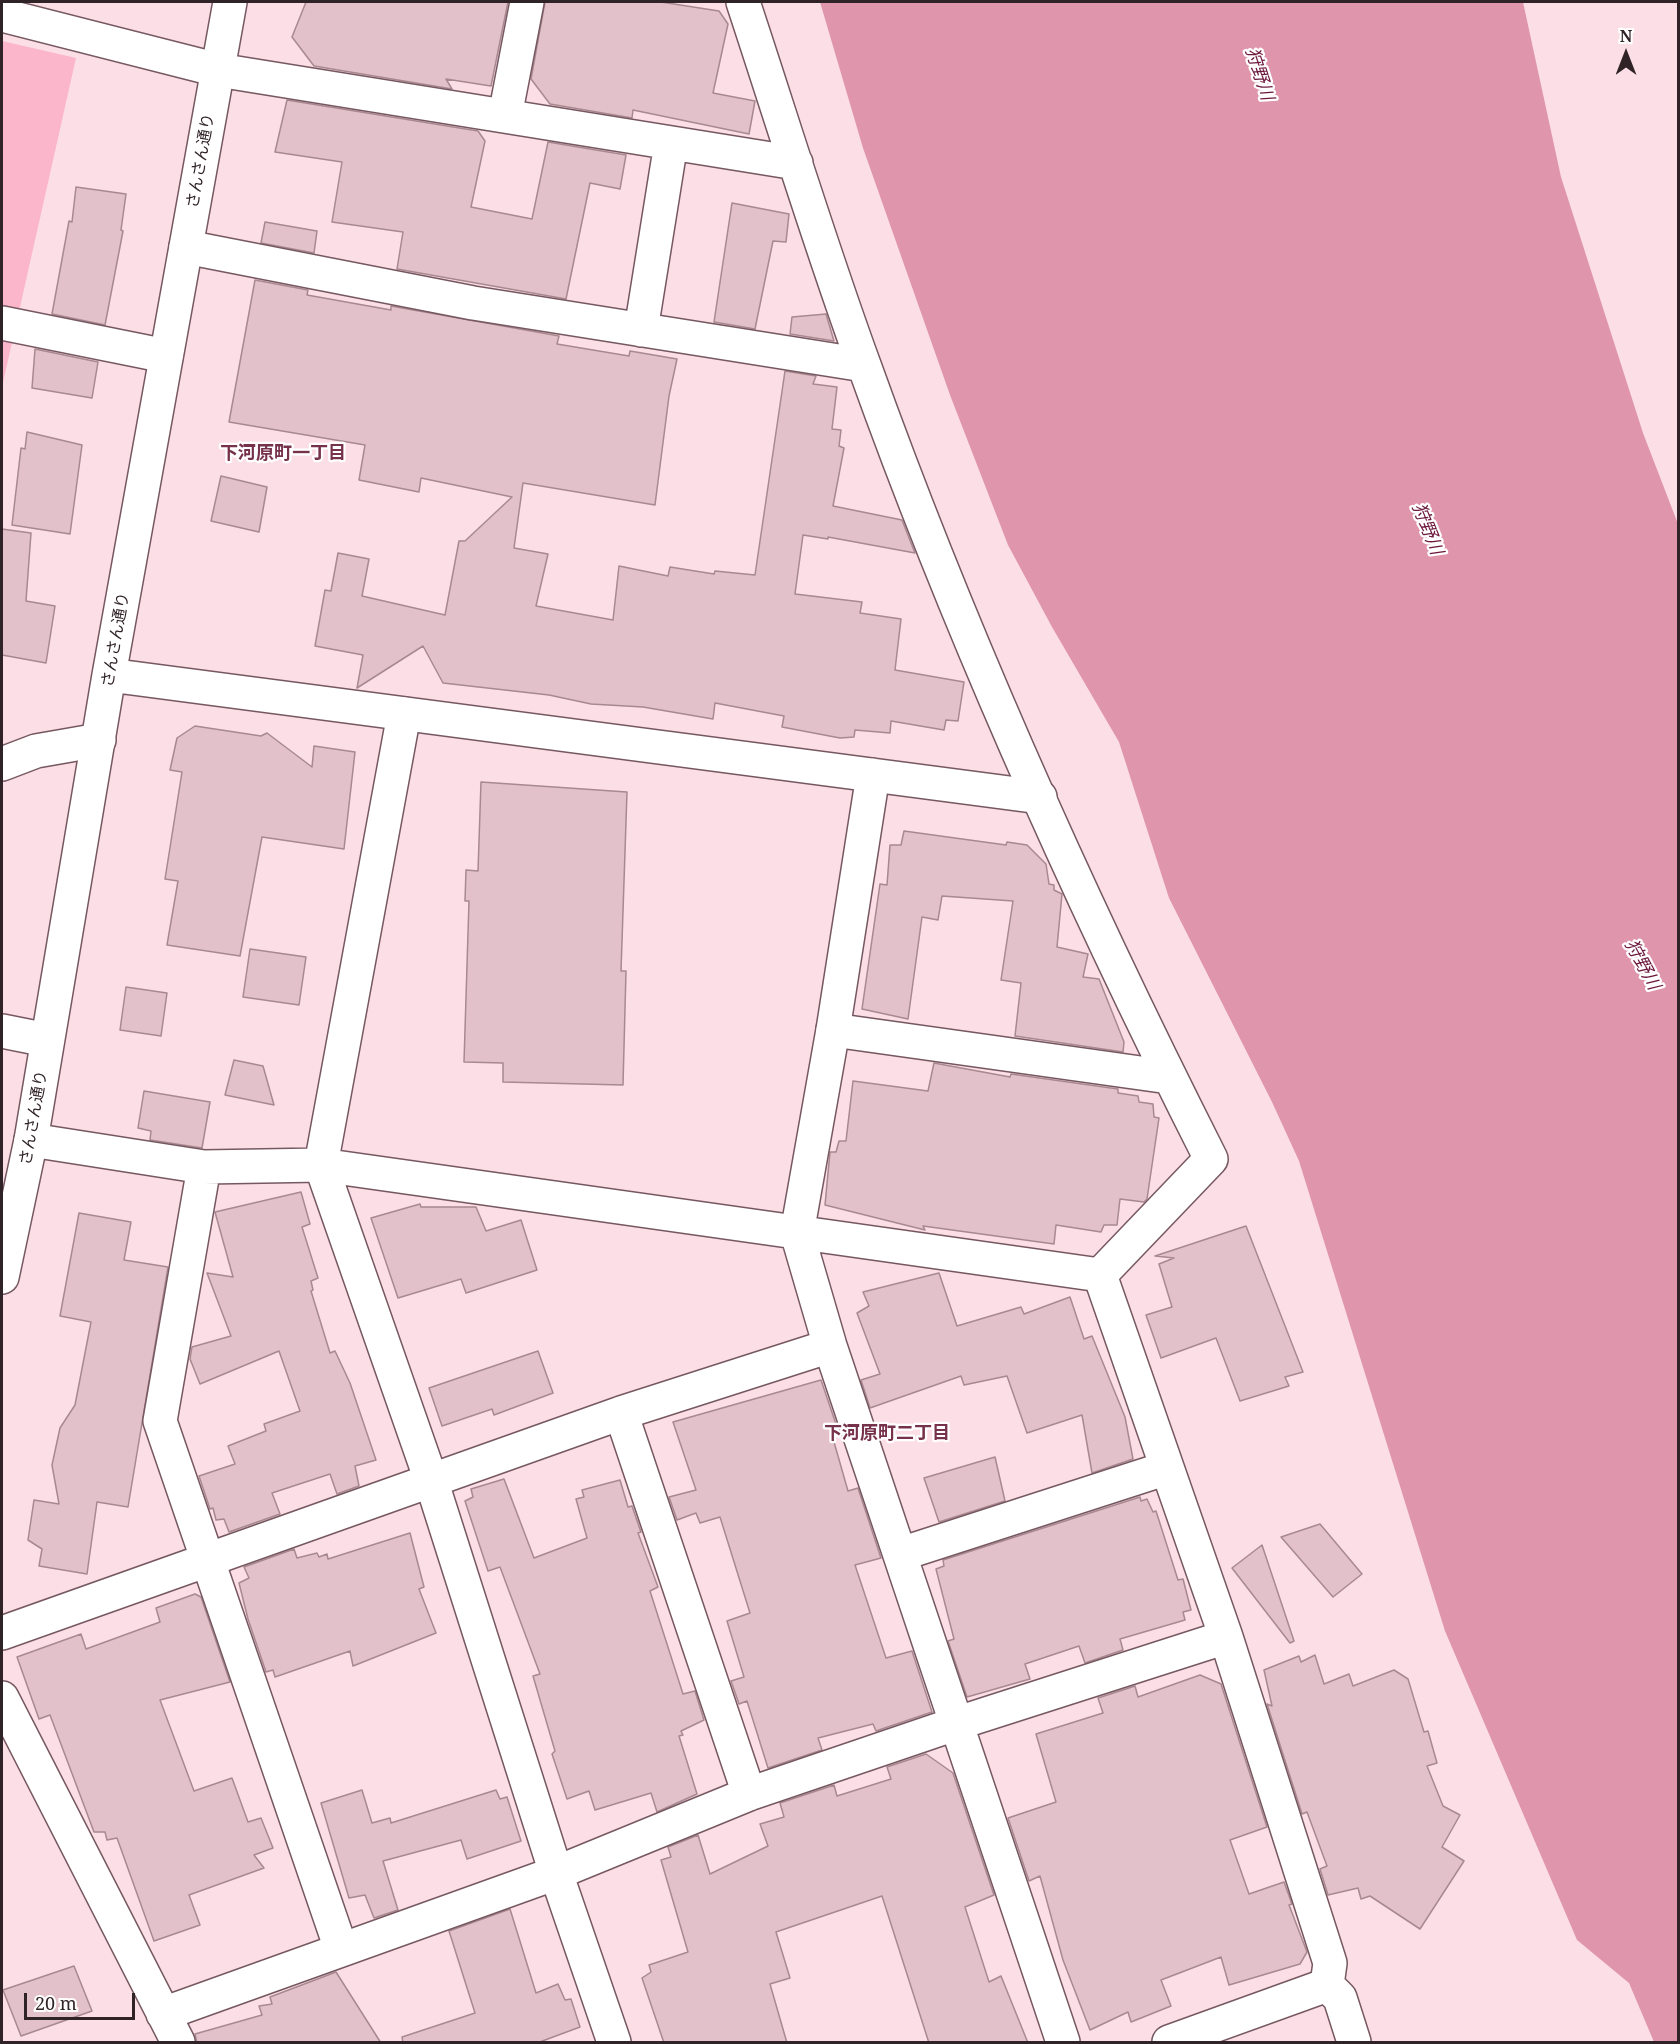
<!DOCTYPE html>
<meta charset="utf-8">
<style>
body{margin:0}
#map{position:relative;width:1680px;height:2044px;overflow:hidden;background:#fbdee6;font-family:"Noto Serif",serif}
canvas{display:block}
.frame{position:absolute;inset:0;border:3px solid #302327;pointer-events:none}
.north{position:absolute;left:1596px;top:24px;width:60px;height:60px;-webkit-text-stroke:4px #fff;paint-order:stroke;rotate:0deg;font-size:16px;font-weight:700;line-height:24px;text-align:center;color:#302327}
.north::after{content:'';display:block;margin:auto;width:21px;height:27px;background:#302327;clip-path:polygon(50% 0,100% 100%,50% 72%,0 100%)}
.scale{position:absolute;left:24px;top:1993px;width:111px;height:27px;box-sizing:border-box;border:3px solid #302327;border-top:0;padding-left:8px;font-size:18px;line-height:21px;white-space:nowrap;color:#302327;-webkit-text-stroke:4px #fff;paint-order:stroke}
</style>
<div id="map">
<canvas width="1680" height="2044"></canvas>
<div class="frame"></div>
<div class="north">N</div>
<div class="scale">20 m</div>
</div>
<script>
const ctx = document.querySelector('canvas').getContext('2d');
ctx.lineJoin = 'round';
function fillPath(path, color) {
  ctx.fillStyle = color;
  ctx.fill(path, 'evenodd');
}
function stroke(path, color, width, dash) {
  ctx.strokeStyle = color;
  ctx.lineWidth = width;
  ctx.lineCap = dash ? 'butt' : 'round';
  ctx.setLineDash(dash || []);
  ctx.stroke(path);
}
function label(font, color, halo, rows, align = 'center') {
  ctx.font = font + ' "Noto Serif","Noto Sans JP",serif';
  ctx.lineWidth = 4.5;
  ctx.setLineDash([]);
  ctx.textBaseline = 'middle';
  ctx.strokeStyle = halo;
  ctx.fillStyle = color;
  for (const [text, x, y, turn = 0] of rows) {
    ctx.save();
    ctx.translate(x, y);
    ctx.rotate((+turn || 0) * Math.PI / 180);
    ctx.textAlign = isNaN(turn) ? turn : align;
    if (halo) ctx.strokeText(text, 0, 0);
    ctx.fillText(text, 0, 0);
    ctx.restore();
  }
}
const green = new Path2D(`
 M2,41L76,58L2,387Z`);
const water = new Path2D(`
 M820,2H1523L1561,177L1643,433L1678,524V2042H1654L1629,1983L1577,1940L1445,1631L1299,1161L1272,1102L1169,898L1119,742L1052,627L1008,545L950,395L863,148Z`);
const building = new Path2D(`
 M306,2H508L491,86L446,79L452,89L314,66L292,37Z
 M545,2H661L719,11L728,24L713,93L755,101L749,134L633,110L632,118L550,104L531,79Z
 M287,100L478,131L485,141L471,207L532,219L548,142L626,155L620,189L590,183L566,299L397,269L403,232L332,222L342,162L275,152Z
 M76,187L126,194L121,230L123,231L105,325L52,314L69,221L72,222Z
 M732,203L789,214L786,242L773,241L755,329L714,322Z
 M265,222L317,231L314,253L261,243Z
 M255,280L308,290L307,295L391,310V306L559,336L557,344L629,356L630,351L677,359L669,396L655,505L523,483L514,548L548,554L536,606L613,620L619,566L668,576L670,567L714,574L715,571L755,575L785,371L816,376L813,384L837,387L832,429L841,430L839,446L844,448L833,506L902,520L915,553L828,537V539L803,535L795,594L862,602L860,613L901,619L895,670L964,682L958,721L946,720L944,730L891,721L890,733L855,730L854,737L840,738L782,727L784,716L715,703L713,719L643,707L591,704L549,695L443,683L423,646L357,688L363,655L315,646L325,590L331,591L338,553L369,559L362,596L445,615L459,541H465L512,497L421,478L419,492L359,480L365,445L229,422Z
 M826,314L834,341L790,334L792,317Z
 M35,349L98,362L92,398L32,388Z
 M27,432L82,445L70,534L12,525L21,448L25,449Z
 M221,476L267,487L259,532L211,521Z
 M2,529L31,533L26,601L55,606L46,663L2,655Z
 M195,726L261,736L267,733L312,767L314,746L355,752L344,849L262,837L240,956L167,945L178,881L165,879L182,772L170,770L177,738Z
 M481,782L627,792L621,971H626L623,1085L503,1082V1063L464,1062L469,901H465L466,870L478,871Z
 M904,831L1006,845L1007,842L1027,845L1046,864L1049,884L1054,885V890L1062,894L1057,947L1088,954L1083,977L1099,979L1124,1042L1123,1052L1015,1036L1021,983L1001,980L1013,901L942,896L938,920L922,917L908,1019L862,1009L880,884L887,885L890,845H901Z
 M250,949L306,957L299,1005L243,997Z
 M126,987L167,993L161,1036L120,1030Z
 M234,1060L263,1066L274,1105L225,1095Z
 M934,1063L1010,1077L1011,1074L1118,1089V1093L1138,1096L1139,1102L1153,1104L1154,1117L1159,1118L1147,1199L1144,1202L1120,1199L1117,1225H1104L1101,1232L1056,1225L1054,1244L923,1226L925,1230L825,1205L830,1152H836L839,1141H846L853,1081L928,1091Z
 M144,1091L210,1102L202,1148L150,1140L151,1131L138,1128Z
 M301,1192L310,1224L302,1227L318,1278L311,1281L313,1290L311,1291L330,1353L335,1351L350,1383L376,1460L355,1466L359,1486L337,1494L330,1474L272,1493L280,1514L229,1532L224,1519L216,1520L213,1508L210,1509L199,1476L235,1464L228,1446L266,1431L264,1424L300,1411L279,1351L200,1384L190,1359L192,1347L231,1336L207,1273L233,1277L215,1212Z
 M420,1204L421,1207H476L486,1231L521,1220L537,1270L466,1293L461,1279L398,1298L371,1218Z
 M79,1213L131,1222L124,1260L168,1267L128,1507L97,1502L87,1574L39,1566L42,1549L28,1540L34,1500L59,1504L52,1465L60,1428L75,1405L91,1322L60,1316Z
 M1246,1226L1303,1372L1285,1377L1289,1386L1240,1401L1216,1338L1161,1358L1146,1315L1172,1307L1159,1264L1174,1258L1155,1256Z
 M939,1273L957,1326L1021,1307L1024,1314L1070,1297L1084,1339L1092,1336L1125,1417L1133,1459L1092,1473L1082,1415L1027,1433L1007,1376L964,1385L961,1376L870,1408L861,1380L880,1374L857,1313L869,1306L863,1292Z
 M538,1351L553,1393L494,1415L492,1409L442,1426L429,1388Z
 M821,1380L839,1433L832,1435L848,1491L858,1488L881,1558L855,1565L886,1658L912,1651L932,1712L876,1731L873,1724L818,1738L822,1750L768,1768L747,1701L739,1704L731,1681L744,1677L727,1621L750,1613L720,1517L700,1523L696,1513L677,1520L669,1497L696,1490L673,1422Z
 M995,1457L1005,1501L939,1522L924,1478Z
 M504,1479L534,1558L587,1538L576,1499L584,1497L582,1490L620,1480L628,1507L632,1506L641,1532L638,1533L658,1587L650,1591L683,1694L695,1691L704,1720L681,1731L683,1735L679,1736L697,1794L657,1812L651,1793L595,1810L589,1791L567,1799L552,1754L555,1751L533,1676L540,1674L500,1567L488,1571L465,1501L473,1497L471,1489Z
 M1140,1497L1141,1501L1147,1499L1153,1512L1156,1511L1178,1580L1183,1579L1191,1610L1183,1612L1185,1620L1120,1639L1123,1650L1085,1663L1079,1646L1025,1664L1030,1679L967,1697L948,1641L954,1639L936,1569L944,1566L943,1560Z
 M1320,1524L1362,1574L1333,1597L1281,1537Z
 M410,1533L424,1587L419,1589L436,1633L353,1666L350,1651L275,1677L273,1670L266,1672L248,1619L239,1583L249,1578L244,1567L294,1549L297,1558L317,1553L319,1557L327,1554L328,1559Z
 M1262,1545L1294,1641L1290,1643L1232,1568Z
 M195,1594L201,1597L230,1682L160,1700L194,1791L232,1778L248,1822L261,1818L273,1848L254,1855L264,1868L189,1895L200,1925L154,1941L117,1838L107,1840L105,1832H94L50,1715L39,1719L17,1657L81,1634L86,1649L160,1622L156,1608Z
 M1315,1655L1324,1684L1349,1674L1353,1686L1394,1670L1408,1679L1424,1732L1428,1731L1437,1763L1427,1766L1443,1806L1460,1815L1442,1847L1464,1861L1420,1929L1370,1896L1361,1899L1358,1888L1328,1895L1320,1869L1327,1866L1307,1812L1302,1814L1267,1704L1272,1706L1264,1670L1299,1656L1301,1662Z
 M1200,1675L1221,1684L1267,1827L1230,1840L1249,1894L1284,1882L1292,1904L1289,1905L1307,1952L1300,1964L1229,1985L1221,1957L1161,1980L1171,2006L1131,2022L1128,2012L1090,2030L1063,1960L1040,1876L1029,1881L1008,1818L1056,1802L1036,1734L1103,1713L1098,1698L1135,1686L1138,1697Z
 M926,1754L953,1773L994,1895L965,1907L989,1982L1001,1976L1028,2043H929L882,1896L776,1932L790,1978L770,1984L787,2043H664L642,1978L651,1972L649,1965L688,1952L661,1860L671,1857L668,1847L698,1835L710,1874L768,1846L760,1824L784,1817L780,1803L834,1785L837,1796L891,1779L887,1767Z
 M362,1790L372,1823L390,1818L391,1823L496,1790L500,1799L507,1797L521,1841L467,1859L461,1840L383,1861L398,1910L374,1918L365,1895L349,1898L321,1803Z
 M510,1909L536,1993L558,1984L565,2000L571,1999L580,2027L537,2043H403L402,2037L475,2013L449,1931Z
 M74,1966L92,2011L21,2036L3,1990Z
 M336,1972L381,2043H197L195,2034L262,2015L259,2006L272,2004L270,1997Z`);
const street = new Path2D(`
 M743,2C783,123 820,245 864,365C961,636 1081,902 1211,1159L1100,1275
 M2,15L218,70L796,163
 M505,116L527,2
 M186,247L473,303L864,365
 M2,323L166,356
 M641,330L671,143
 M404,714L321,1165L431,1480L556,1873L614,2042
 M2,764L36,751L99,740
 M833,1030L1169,1077
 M2,1031L47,1040
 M31,1140L204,1167L321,1165L1100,1275
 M204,1167L160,1421L341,1949
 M797,1233L830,1346L1063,2042
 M1100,1275L1226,1637L1330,1963L1327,1985L1340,1998L1354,2042
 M621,1413L749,1794
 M901,1554L1167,1468
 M2,1633L621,1413L830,1346
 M2,1698L178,2042
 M163,2014L556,1873L749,1794L958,1723L1226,1637`);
const secondary = new Path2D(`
 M109,675L1040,797
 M797,1233L833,1030L873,775
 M2,1277L31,1140L109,675L230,2
 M1169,2042L1327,1985`);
const streetNames = [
 ["さんさん通り",201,161,-80],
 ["さんさん通り",116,640,-80],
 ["さんさん通り",34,1118,-80]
];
const waterNames = [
 ["狩野川",1259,74,72],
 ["狩野川",1427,529,68],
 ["狩野川",1642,965,62]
];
const neighbourhoodNames = [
 ["下河原町一丁目",283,454],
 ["下河原町二丁目",887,1434]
];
fillPath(green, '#fbb6cb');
fillPath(water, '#df96ac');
fillPath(building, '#e3c1ca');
stroke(building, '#a88891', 1.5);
stroke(street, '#765861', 36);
stroke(secondary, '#765861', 36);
stroke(street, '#fff', 33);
stroke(secondary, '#fff', 33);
label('16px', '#302327', '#fff', streetNames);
label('italic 18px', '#6d183d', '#fff', waterNames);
label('bold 18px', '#77324b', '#fff', neighbourhoodNames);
</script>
